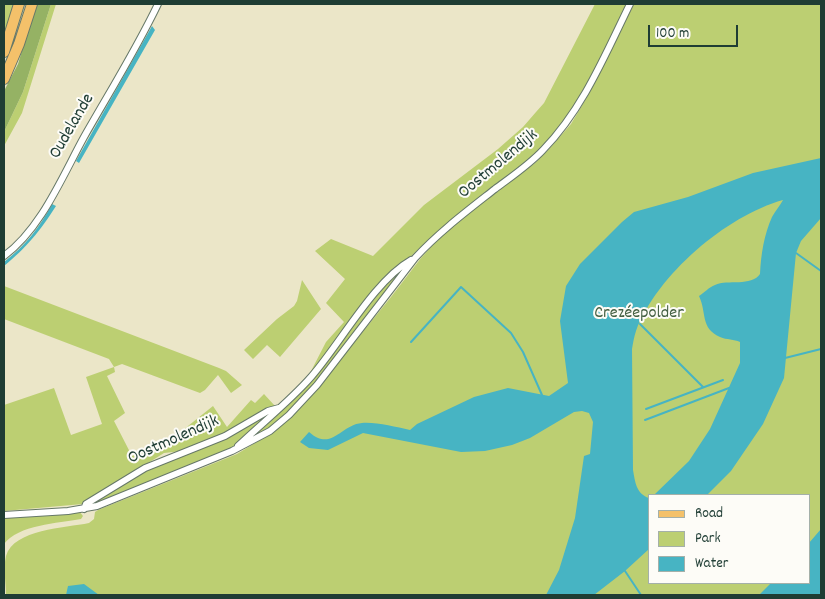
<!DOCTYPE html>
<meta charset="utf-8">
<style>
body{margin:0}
#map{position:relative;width:825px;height:599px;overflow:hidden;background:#ebe6c8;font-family:Dekko,sans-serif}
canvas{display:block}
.frame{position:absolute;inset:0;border:5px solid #1f3d34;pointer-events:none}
.legend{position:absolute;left:648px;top:494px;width:162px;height:90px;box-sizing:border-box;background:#fdfcf7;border:1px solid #a4b0a9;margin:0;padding:6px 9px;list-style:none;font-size:15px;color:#1f3d34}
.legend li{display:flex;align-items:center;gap:10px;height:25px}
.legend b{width:25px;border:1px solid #a4b0a9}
.scale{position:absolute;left:648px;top:25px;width:90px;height:22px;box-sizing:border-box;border:2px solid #1f3d34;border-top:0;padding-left:6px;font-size:15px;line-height:18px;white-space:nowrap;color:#1f3d34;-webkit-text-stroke:4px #fdfcf7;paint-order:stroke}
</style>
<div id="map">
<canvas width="825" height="599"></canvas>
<div class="frame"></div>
<ul class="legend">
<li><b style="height:6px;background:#f4c16a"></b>Road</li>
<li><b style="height:14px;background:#bccf72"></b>Park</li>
<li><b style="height:14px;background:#47b4c3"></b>Water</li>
</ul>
<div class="scale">100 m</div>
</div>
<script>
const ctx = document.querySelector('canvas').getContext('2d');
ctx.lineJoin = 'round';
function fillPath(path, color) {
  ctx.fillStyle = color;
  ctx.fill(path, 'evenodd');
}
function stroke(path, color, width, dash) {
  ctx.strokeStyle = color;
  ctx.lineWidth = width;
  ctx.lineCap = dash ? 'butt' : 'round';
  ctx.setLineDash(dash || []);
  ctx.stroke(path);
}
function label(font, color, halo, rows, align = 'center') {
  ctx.font = font + ' Dekko,sans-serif';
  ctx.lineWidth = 4;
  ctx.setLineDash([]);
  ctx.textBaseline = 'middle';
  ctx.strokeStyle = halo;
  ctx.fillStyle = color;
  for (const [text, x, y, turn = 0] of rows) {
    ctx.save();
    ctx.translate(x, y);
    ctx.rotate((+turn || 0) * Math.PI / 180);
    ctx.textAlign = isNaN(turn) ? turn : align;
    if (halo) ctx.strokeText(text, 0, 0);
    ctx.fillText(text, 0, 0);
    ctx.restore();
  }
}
const green = new Path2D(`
 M4,4H16L4,43Z
 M51,4H56L22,113L4,146V132L23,92Z
 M595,4H628L585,89L566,120L537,153L440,229L374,291L309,375L326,342L344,322L326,303L345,279L315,251L331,239L373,256L424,205L498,149L523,127L536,112L544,103Z
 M634,4H821V535L809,548V495H649V583H775L763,595H6C6,583 3,568 6,556C14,529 65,528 89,523L94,519L95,512L98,510L237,454L273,432L305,403L391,297L421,258L440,237L462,218L535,163L549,149L571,124L587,97Z
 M402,270L302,400L264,432L248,441L303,389L377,294Z
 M302,280L321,309L280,357L267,345L253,359L244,350L277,319L294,306L297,301Z
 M4,286L219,368L226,371L242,385L231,393L218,375L205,390L200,393L122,364L114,367L115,372L107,376L125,413L114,421L132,456L168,442L213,406L227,427L251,400L255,403L264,394L275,406L228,432L182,451L164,453L83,504L4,511V405L54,388L71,435L102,424L86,377L114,367L109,359L4,319Z
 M272,413L233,448L93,504L147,470L233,435Z
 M79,511L83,516L81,519C58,523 18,525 4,544V518Z`);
const forest = new Path2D(`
 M36,4H51L23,92L4,132V91L18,64Z`);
const water = new Path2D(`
 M152,26L155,30L79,163L76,161Z
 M821,158V218L801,241L796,253L784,378L763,424L731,471L707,495H654L689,461L710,429L740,363V342C734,339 727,340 720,337C700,328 707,313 699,296C704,293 709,287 715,285C728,279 751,287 760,274C761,254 764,235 772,217C775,211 780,206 783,200C726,216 657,275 636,331C634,337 633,343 632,349L633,470C635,481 636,494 649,498V549L625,571L594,595H546L559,570L575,518L584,456L590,454L593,422L589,413L582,411L574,412L530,438L512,445L485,451L461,452L363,433L328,450L309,448L300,442L309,432C332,452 340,425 362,423C377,422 395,427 410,430L417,424L474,397L508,388L549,396L568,383L560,321L566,286L580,264L622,222L634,212L688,197L753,173Z
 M52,204L56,206C40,231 27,247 4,266V262C25,246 40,227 52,204Z
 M821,529V595H759L771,583H809V543Z
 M84,584L99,595H66L68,586Z`);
const stream = new Path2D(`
 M796,253L821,271
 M640,324L703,387
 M411,342L461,287L511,333L523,352L542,395
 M785,358L821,349
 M646,409L723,380
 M645,420L729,388
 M625,571L641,595`);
const minor = new Path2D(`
 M4,256C41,229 62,177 84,137C109,93 136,50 158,4
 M238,446C262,423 289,402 311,377C340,344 374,281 411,260
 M84,509L86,504L145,468L225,436L268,411L279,408
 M4,515L68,511L97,506L232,451L270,431L289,415L317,385L415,258C439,232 467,211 495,189C511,177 529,165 543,150C583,109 605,55 630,4`);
const primary = new Path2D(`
 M4,52L19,4
 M4,79L19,44L32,4`);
const streetNames = [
 ["Oudelande",73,127,-60],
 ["Oostmolendijk",499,165,-40],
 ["Oostmolendijk",174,441,-24]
];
const parkNames = [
 ["Crezéepolder",639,315]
];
fillPath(green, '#bccf72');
fillPath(forest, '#95b264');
fillPath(water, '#47b4c3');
stroke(stream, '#47b4c3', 2);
stroke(minor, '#667868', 8);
stroke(primary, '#667868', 12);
stroke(minor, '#fff', 6);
stroke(primary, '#f4c16a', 10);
label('18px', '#1f3d34', '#fdfcf7', streetNames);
label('18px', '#466244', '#fdfcf7', parkNames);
</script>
